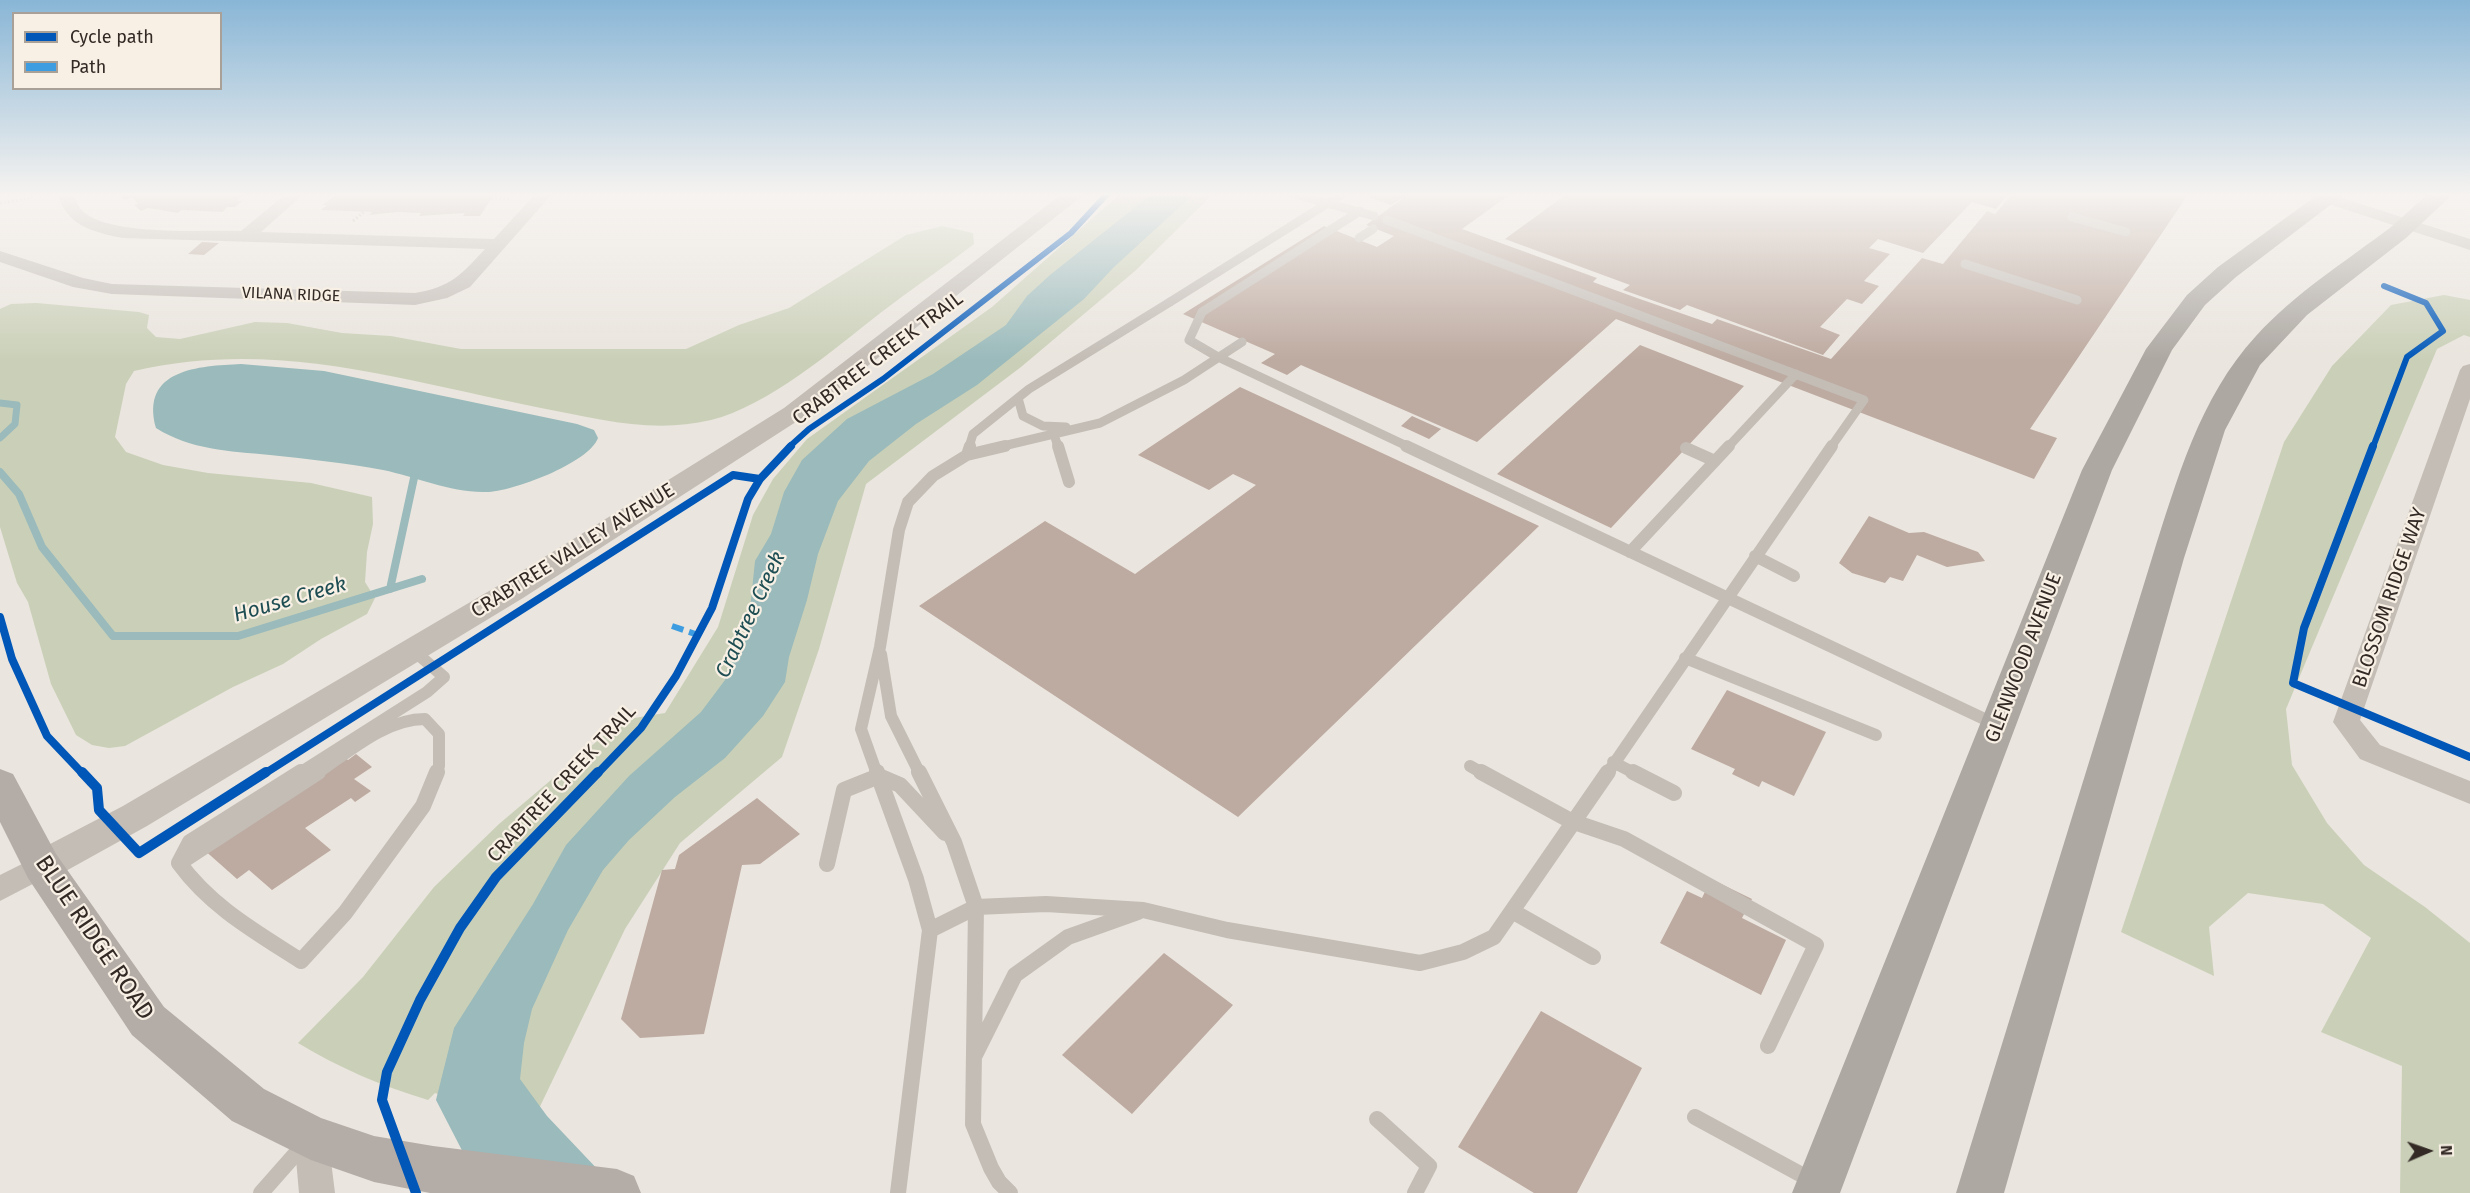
<!DOCTYPE html>
<style>
body{margin:0}
#map{position:relative;width:2470px;height:1193px;overflow:hidden;background:#eae5de;font-family:"Fira Sans",sans-serif}
canvas{display:block}
.legend{position:absolute;left:12px;top:12px;width:210px;height:78px;box-sizing:border-box;background:#f8f0e4;border:2px solid #a9a198;margin:0;padding:8px 10px;list-style:none;font-size:18px;color:#332a26}
.legend li{display:flex;align-items:center;gap:12px;height:30px}
.legend b{width:30px;border:2px solid #a9a198}
.north{position:absolute;left:2398px;top:1121px;width:60px;height:60px;-webkit-text-stroke:4px #f8f0e4;paint-order:stroke;rotate:88deg;font-size:16px;font-weight:700;line-height:24px;text-align:center;color:#332a26}
.north::after{content:'';display:block;margin:auto;width:21px;height:27px;background:#332a26;clip-path:polygon(50% 0,100% 100%,50% 72%,0 100%)}
</style>
<div id="map">
<canvas width="2470" height="1193"></canvas>
<ul class="legend">
<li><b style="height:8px;background:#0057b8"></b>Cycle path</li>
<li><b style="height:8px;background:#3e9ce0"></b>Path</li>
</ul>
<div class="north">N</div>
</div>
<script>
const ctx = document.querySelector('canvas').getContext('2d');
ctx.lineJoin = 'round';
function fillPath(path, color) {
  ctx.fillStyle = color;
  ctx.fill(path, 'evenodd');
}
function stroke(path, color, width, dash) {
  ctx.strokeStyle = color;
  ctx.lineWidth = width;
  ctx.lineCap = dash ? 'butt' : 'round';
  ctx.setLineDash(dash || []);
  ctx.stroke(path);
}
function label(font, color, halo, rows, align = 'center') {
  ctx.font = font + ' "Fira Sans",sans-serif';
  ctx.lineWidth = 4.5;
  ctx.setLineDash([]);
  ctx.textBaseline = 'middle';
  ctx.strokeStyle = halo;
  ctx.fillStyle = color;
  for (const [text, x, y, turn = 0] of rows) {
    ctx.save();
    ctx.translate(x, y);
    ctx.rotate((+turn || 0) * Math.PI / 180);
    ctx.textAlign = isNaN(turn) ? turn : align;
    if (halo) ctx.strokeText(text, 0, 0);
    ctx.fillText(text, 0, 0);
    ctx.restore();
  }
}
const green = new Path2D(`
 M1121,193H1214L1135,271L1021,367L866,484L819,649L782,757L680,843L625,929L534,1119L484,1110L435,1093L428,1100C382,1086 339,1068 298,1043L363,977L434,887L499,824L622,720L665,713L718,627L753,515L773,479L807,439L992,307Z
 M942,226L973,233L974,244C943,268 910,290 879,314C833,350 768,406 711,420C653,434 599,419 541,408C403,381 277,338 134,371L126,384L115,437L126,452L163,465L208,473L311,483L372,497L373,524L367,552L365,582L375,598L367,614L321,639L283,664L233,687L125,746L109,748L92,745L76,735L51,684L28,602L17,583L0,527V309L11,304L36,303L139,312L149,315L147,328L156,337L180,339L255,322L287,323L342,333L391,336L461,349H686L739,325L789,308L906,235Z
 M2444,295L2470,300V337L2464,335L2437,349L2286,709L2292,765L2327,823L2364,865L2425,907L2470,943V1193H2400L2402,1066L2321,1032L2371,938L2323,904L2248,893L2209,927L2214,976L2121,932L2284,442L2332,366L2391,305Z`);
const water = new Path2D(`
 M1153,193H1195L1114,267L1084,299L977,385L916,424L869,461L838,501L818,554L807,600L789,657L785,682L763,716L725,758L675,797L629,840L603,870L568,930L532,1009L524,1043L520,1079L547,1116L620,1193H484L436,1100L454,1028L533,904L566,845L629,776L701,712L725,680L730,655L748,629L755,561L771,534L784,492L802,460L847,419L933,374L1006,325L1027,296L1050,275Z
 M241,364L324,371L577,424L594,430L598,438C589,463 512,492 486,492C451,493 417,477 383,470C346,463 308,459 270,455C229,451 191,450 156,428C140,369 199,366 241,364Z`);
const streamFar1 = new Path2D(`
 M0,403L17,405L15,424L0,438`);
const stream = new Path2D(`
 M0,472L19,494L42,547L113,636H238L422,579
 M390,589L414,478`);
const building = new Path2D(`
 M127,193H246L236,201H242L235,207H227L223,212L181,210L178,213L148,208L141,211L134,205L138,204L132,197L124,200L120,196Z
 M339,193H502L493,196L480,216H463L465,213L419,216L421,213L398,212L369,215L372,212L321,210L327,205H322Z
 M1376,193H1512L1462,229L1597,278L1593,282L1637,298L1712,324L1717,319L1831,359L1922,258L1943,264L1987,211L1995,214L2013,193H2189L2030,429L2057,438L2034,479L1616,319L1477,442L1301,365L1287,375L1261,363L1275,354L1183,314L1324,226L1377,247L1394,236L1366,225L1406,196L1391,205L1368,197Z
 M1568,193H2009L1996,209L1972,202L1923,253L1878,239L1869,248L1890,254L1864,281L1879,286L1862,304L1847,299L1820,327L1840,335L1823,355L1687,305L1680,310L1623,290L1630,285L1505,239Z
 M202,242L219,243L204,255L188,254Z
 M1640,345L1744,386L1611,528L1497,474Z
 M1240,387L1539,526L1238,817L919,606L1045,521L1135,574L1256,485L1233,474L1209,490L1138,455Z
 M1412,416L1441,429L1429,439L1401,426Z
 M1869,516L1909,533L1924,532L1978,552L1985,561L1947,567L1917,555L1903,581L1890,577L1885,583L1852,573L1839,563Z
 M1727,690L1826,732L1794,796L1762,781L1759,787L1732,774L1735,769L1691,749Z
 M356,754L372,767L354,779L371,791L355,802L351,798L305,828L331,850L272,890L249,870L237,879L202,848L344,757L348,760Z
 M757,798L800,834L760,864L742,865L704,1034L640,1038L621,1019L662,870L675,869L679,855Z
 M1711,879L1752,899L1742,918L1786,940L1761,995L1660,943L1687,891L1702,898Z
 M1164,953L1233,1005L1132,1114L1062,1055Z
 M1541,1011L1642,1068L1577,1193H1534L1458,1147Z`);
const path = new Path2D(`
 M31,197L45,194
 M491,199H509
 M0,203L31,198
 M353,221L364,212`);
const serviceFar2 = new Path2D(`
 M1290,193L1374,216
 M2310,193L2328,198
 M1360,211L1202,312L1189,340L1218,357L1409,447
 M2072,217L2126,232
 M1387,220L1864,400L1831,447
 M1359,238L1373,229
 M1965,264L2077,300
 M1018,398L1023,416L1043,426L1066,427
 M1054,434L1058,447
 M969,447L973,434L1029,389L1170,302
 M999,447L1100,423L1184,380L1242,342
 M1728,447L1796,374`);
const serviceFar1 = new Path2D(`
 M1058,446L1069,482
 M1406,446L1995,724
 M1686,448L1715,461
 M967,455L970,446
 M1630,552L1729,446
 M1755,556L1794,576
 M881,654L891,716L920,774
 M1685,658L1876,735
 M1613,762L1636,774
 M1470,766L1484,774
 M298,774L427,692L444,677L413,650
 M316,774C349,752 385,719 425,719L439,734V766L436,774
 M877,774L861,729L880,647L899,530L908,502L933,476L967,455L1005,446
 M1607,774L1832,446`);
const service = new Path2D(`
 M877,772L916,879L930,930L898,1193
 M919,772L954,842L976,907L973,1124L991,1168L999,1182L1010,1193
 M1481,772L1571,821L1624,839L1816,945L1768,1046
 M1633,772L1674,793
 M179,863C211,907 256,932 301,961L345,913L423,806L437,772
 M179,863L190,842L301,772
 M179,863L318,772
 M827,864L844,790L879,776L900,785L945,833
 M1512,911L1593,957
 M930,930L976,907L1046,904L1143,910L1227,930L1420,963L1463,952L1494,937L1608,772
 M975,1055L1015,975L1068,937L1138,912
 M1695,1117L1813,1181
 M1377,1119L1429,1166L1415,1193
 M261,1193L306,1142`);
const minor = new Path2D(`
 M58,193H74C76,201 78,208 85,213C114,236 203,230 241,231L287,193H305L261,232L494,239L536,193H553L470,287L447,298L415,305L112,294L73,287L0,262V251L83,278L112,284L415,293C451,287 461,275 485,249L123,238C95,233 64,225 58,193Z
 M2327,193L2470,239V250L2322,202L2320,198Z
 M2470,364V399L2360,720L2380,745L2470,781V804L2360,759L2333,722L2460,370L2463,366Z
 M42,854L52,858L57,866L52,874L0,901V875Z
 M311,1120L323,1125L328,1137L335,1193H299L294,1137L299,1125Z`);
const tertiary = new Path2D(`
 M1063,193H1086L802,418L523,598L147,826L55,877L42,881L29,877L24,866L29,855L123,806L501,584L784,408Z`);
const secondary = new Path2D(`
 M0,769L13,774L56,854L164,1007L264,1089L321,1118L374,1136L433,1146L617,1169L634,1176L641,1193H430L374,1182L311,1160L232,1121L132,1035L28,878L0,822Z`);
const trunk = new Path2D(`
 M2320,193H2346L2236,277L2205,305L2172,350L2112,470L1840,1193H1792L2082,470L2146,349L2187,295L2218,267Z
 M2429,193H2454L2406,238L2307,315L2260,365L2225,430L2184,558L2004,1193H1956L2152,558C2177,480 2199,398 2256,336C2295,293 2345,262 2391,227C2404,216 2416,204 2429,193Z`);
const serviceBridge = new Path2D(`
 M1170,302L1344,193`);
const quiet = new Path2D(`
 M672,626L698,635`);
const cyclewayFar2 = new Path2D(`
 M789,447L809,429L883,379L1071,233L1108,193
 M2373,447L2407,357L2443,331L2426,303L2384,286`);
const cyclewayFar1 = new Path2D(`
 M2373,446L2304,628L2293,683L2470,757
 M0,617L12,659L47,736L83,774
 M264,774L733,475L760,479
 M597,774L641,728L676,676L712,608L748,499L760,479L791,446`);
const cycleway = new Path2D(`
 M82,772L97,788L99,810L139,853L266,772
 M416,1193L382,1100L387,1072L420,1000L460,928L496,877L598,772`);
const farStreetnames = [
 ["VILANA RIDGE",291,295,2]
];
const streetNames = [
 ["CRABTREE CREEK TRAIL",878,359,-37],
 ["CRABTREE VALLEY AVENUE",573,551,-32],
 ["BLOSSOM RIDGE WAY",2390,598,-71],
 ["GLENWOOD AVENUE",2024,658,-69],
 ["CRABTREE CREEK TRAIL",562,784,-47]
];
const waterNames = [
 ["House Creek",290,600,-16],
 ["Crabtree Creek",751,615,-65]
];
const nearStreetnames = [
 ["BLUE RIDGE ROAD",94,938,56]
];
fillPath(green, '#cad0b8');
fillPath(water, '#9ababb');
stroke(streamFar1, '#9ababb', 7);
stroke(stream, '#9ababb', 8);
fillPath(building, '#bdaaa0');
stroke(path, '#bcb5af', 3, [2, 2]);
stroke(serviceFar2, '#c3bdb6', 9);
stroke(serviceFar1, '#c3bdb6', 12);
stroke(service, '#c3bdb6', 16);
fillPath(minor, '#c3bdb6');
fillPath(tertiary, '#c3bdb6');
fillPath(secondary, '#b4ada7');
fillPath(trunk, '#ada8a2');
stroke(serviceBridge, '#c3bdb6', 9);
stroke(quiet, '#3e9ce0', 6, [12, 6]);
stroke(cyclewayFar2, '#0057b8', 6);
stroke(cyclewayFar1, '#0057b8', 8);
stroke(cycleway, '#0057b8', 10);
const sky = ctx.createLinearGradient(0, 0, 0, 360);
sky.addColorStop(0, '#89b6d6');
sky.addColorStop(0.54, '#f6f3f0');
sky.addColorStop(1, '#f6f3f000');
ctx.fillStyle = sky;
ctx.fillRect(0, 0, 2470, 360);
label('16px', '#332a26', '#f8f0e4', farStreetnames);
label('20px', '#332a26', '#f8f0e4', streetNames);
label('italic 21px', '#1d4d53', '#f8f0e4', waterNames);
label('24px', '#332a26', '#f8f0e4', nearStreetnames);
</script>
